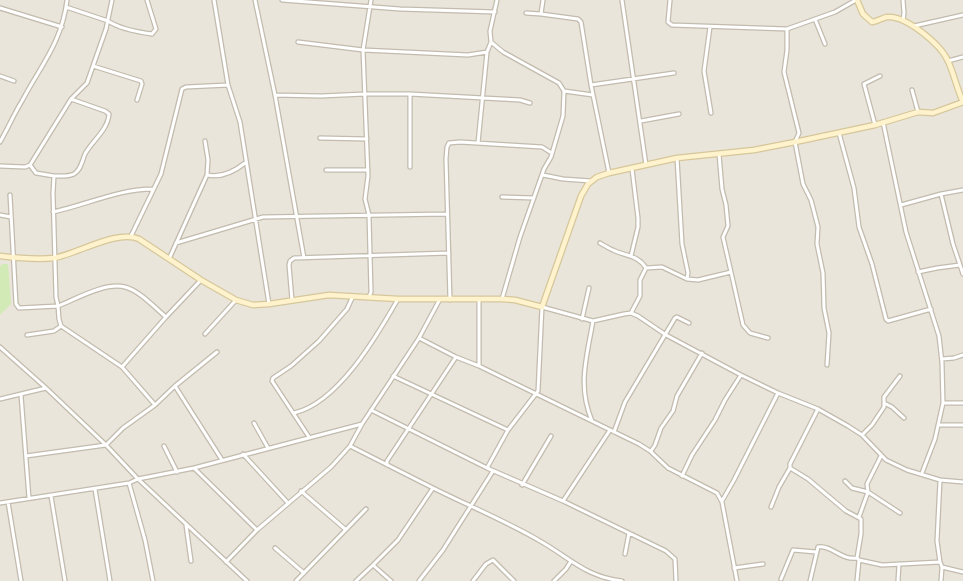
<!DOCTYPE html>
<style>
body{margin:0}
canvas{display:block;background:#f6f3ec}
</style>
<canvas width="963" height="581"></canvas>
<script>
const ctx = document.querySelector('canvas').getContext('2d');
ctx.lineJoin = 'round';
function fillPath(path, color) {
  ctx.fillStyle = color;
  ctx.fill(path, 'evenodd');
}
function stroke(path, color, width, dash) {
  ctx.strokeStyle = color;
  ctx.lineWidth = width;
  ctx.lineCap = dash ? 'butt' : 'round';
  ctx.setLineDash(dash || []);
  ctx.stroke(path);
}
const residential = new Path2D(`
 M0,0H963V581H0Z`);
const green = new Path2D(`
 M2,264H8L11,304L0,315V267Z`);
const street = new Path2D(`
 M214,0L228,85L240,122L269,304
 M255,0L275,95L304,258
 M282,0L400,9L495,12
 M622,0L646,165
 M670,0L668,22L672,25L787,29L835,12L856,0
 M903,0L904,13L903,21
 M66,7L108,21C120,29 137,32 152,34L156,29L147,0
 M0,8L62,27
 M526,13L541,14L543,0
 M541,14L578,19L581,22L591,85L609,173
 M815,19L825,44
 M914,26L963,15
 M710,27L704,71L711,113
 M787,29V50L784,72L799,133L795,142L803,184L811,200L818,227L817,244L823,273L824,308L829,333L827,365
 M298,42L363,50L468,55L487,52
 M491,42L503,52L559,83L564,91L563,116L551,157L544,169L520,237L502,299
 M948,61L963,57
 M93,66L141,81L142,84L137,100
 M0,76L14,81
 M591,85L674,73
 M912,90L918,112
 M564,91L593,95
 M410,94V167
 M275,95L321,96L365,94H410L520,100L530,103
 M641,121L679,114
 M883,122L906,232L939,336L942,363L943,403L935,439L922,473
 M875,125L864,84L880,76
 M839,133L854,188L859,227L872,264L886,319L888,321L931,309
 M320,138L367,139
 M0,142C8,128 14,114 22,101C41,65 62,42 67,0
 M478,143L487,52L491,42L490,31L497,0
 M677,158L682,244L688,273L687,279
 M30,165L36,173L54,176L53,193L56,297L58,306C76,299 105,282 125,287C140,291 154,307 166,317
 M0,166L25,167L30,165L71,99L87,83L106,29L112,0
 M326,170H368
 M207,175C221,178 235,171 245,163
 M543,175L563,179L591,181
 M54,176C60,176 68,177 74,174C81,170 82,161 85,154C92,141 108,130 109,114L105,111L71,99
 M941,194L953,244L963,274
 M10,195L16,304L19,308L58,306L59,319L61,326L54,331L27,335
 M502,197L534,198
 M901,205L941,194L963,190
 M53,212C86,205 119,189 153,189
 M0,215L11,217
 M131,236L161,174L182,89L186,87L228,85
 M176,243L263,217L447,214
 M600,243C605,246 610,249 615,251C627,256 639,256 646,268
 M631,256L638,227V218L632,169
 M169,259L207,175L208,160L205,141
 M731,272L743,325L750,333L768,338
 M918,272L937,268L960,265
 M369,297L371,292L369,215L365,199L368,176L363,50L371,0
 M292,300L289,265L290,261L294,258L449,253
 M450,300L446,159L447,147L449,143L460,142L542,147L550,152
 M631,313L640,296V280L646,268L662,267L687,279L698,280L731,272L723,237L728,226L726,205L722,189L719,154
 M582,319L589,288
 M61,326L122,367L155,405
 M205,334L236,300
 M419,338L456,357L479,366L639,444L650,451L668,468L717,493L722,502L737,581
 M0,347L46,388L106,445L138,479L247,581
 M942,359L954,358L963,355
 M479,366V299
 M122,367L166,317L201,280
 M393,376L508,430
 M175,386L222,460
 M21,395L29,498
 M0,399L46,388
 M884,403L892,407L904,418
 M943,403H963
 M818,409L790,464V468L808,479L846,511L861,519V534L857,558L859,560L882,565L940,562L942,567L941,581
 M371,410L487,468L563,501L666,551L675,559L676,581
 M294,413C338,403 377,336 398,299
 M592,421C577,386 587,356 593,321
 M254,423L268,448
 M938,425H963
 M614,432L625,402L675,318L677,317L689,323
 M862,435L872,425L884,407V397L900,376
 M309,437L272,381L273,378L291,366L319,341L347,309L353,296
 M164,446L177,472
 M651,451L655,445L661,428L673,411L677,396L702,353
 M243,454L288,503
 M26,456L106,445L123,428L155,405L175,386L217,352
 M387,465V461L456,357
 M194,468L257,530
 M487,468L508,430L538,391L542,307L593,321L624,314L631,313L638,316L666,335L741,375L778,393L818,409L848,426L862,435L886,460L907,470L940,480L963,482
 M682,476L692,455L715,420L725,400L741,375
 M940,480L937,541L940,562
 M845,481L852,488L868,492L900,513
 M129,483L145,540L153,581
 M522,485L551,436
 M433,488C469,506 506,521 540,541C570,558 586,577 622,581
 M95,489L110,581
 M301,491L345,529
 M51,496L65,581
 M563,501L610,430
 M722,501L734,480L778,393
 M8,502L21,581
 M0,503L129,483L138,479L194,468L362,424
 M771,507L779,487L790,468
 M859,517L868,492L867,484L881,456
 M186,525L191,561
 M275,548L304,573
 M625,554L629,533
 M226,562L257,530L331,467L350,446
 M942,567L963,572
 M734,568L763,564
 M781,579L793,550L816,552
 M296,581L366,509
 M356,581L373,565
 M391,581L373,565L398,540L433,488L350,446L362,424L419,338L440,299
 M419,581L443,550L493,471
 M473,581L486,564L493,560L514,581
 M554,581L566,569L571,561
 M810,581L818,547C832,545 842,561 857,558
 M857,581L859,560
 M898,581L899,564`);
const secondary = new Path2D(`
 M857,0L863,14L872,22C878,21 882,18 887,17C906,15 941,45 948,61C954,74 957,89 963,102
 M0,256C17,258 37,260 54,258C77,254 118,229 139,239L201,280L236,300L253,305L269,304L329,295L398,299H502L515,300L542,307L581,196L588,184L597,177L609,173L677,158L754,150L795,142L875,125L918,112L933,113L963,102`);
fillPath(residential, '#eae5da');
fillPath(green, '#d2eab5');
stroke(street, '#c2bbae', 5.5);
stroke(secondary, '#d6c79b', 7);
stroke(street, '#fff', 3);
stroke(secondary, '#fff3cd', 4.5);
</script>
